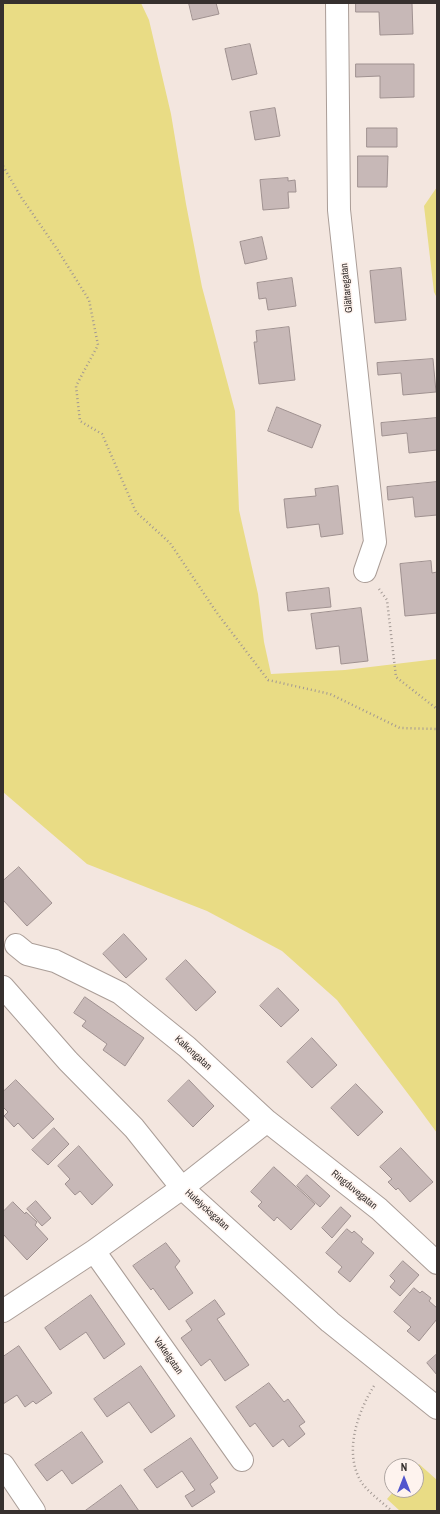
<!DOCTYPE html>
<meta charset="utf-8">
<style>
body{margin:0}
#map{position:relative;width:440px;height:1514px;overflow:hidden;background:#f3e6df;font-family:"Archivo Narrow",sans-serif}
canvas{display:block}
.frame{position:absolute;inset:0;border:4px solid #36302e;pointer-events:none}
.north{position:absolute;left:384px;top:1458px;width:40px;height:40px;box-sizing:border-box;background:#fef3ee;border:1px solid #aea5a1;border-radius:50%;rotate:0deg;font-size:11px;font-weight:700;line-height:16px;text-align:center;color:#36302e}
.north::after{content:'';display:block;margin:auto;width:14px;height:18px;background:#5256cd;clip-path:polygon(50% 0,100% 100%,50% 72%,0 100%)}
</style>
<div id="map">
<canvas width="440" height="1514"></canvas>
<div class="frame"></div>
<div class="north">N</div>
</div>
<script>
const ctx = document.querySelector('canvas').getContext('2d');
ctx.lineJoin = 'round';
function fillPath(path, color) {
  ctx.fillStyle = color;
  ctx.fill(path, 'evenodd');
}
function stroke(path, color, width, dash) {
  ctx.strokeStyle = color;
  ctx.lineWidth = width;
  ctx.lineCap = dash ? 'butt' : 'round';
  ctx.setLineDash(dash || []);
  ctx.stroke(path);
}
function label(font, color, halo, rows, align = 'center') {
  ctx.font = font + ' "Archivo Narrow",sans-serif';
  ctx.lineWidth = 3;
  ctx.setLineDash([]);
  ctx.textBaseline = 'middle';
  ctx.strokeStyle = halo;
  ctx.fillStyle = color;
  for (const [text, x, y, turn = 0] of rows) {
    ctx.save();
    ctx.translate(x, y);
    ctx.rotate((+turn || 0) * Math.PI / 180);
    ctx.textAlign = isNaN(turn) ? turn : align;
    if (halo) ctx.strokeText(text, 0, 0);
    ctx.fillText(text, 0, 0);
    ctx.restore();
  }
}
const green = new Path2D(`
 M3,3H141L149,20L171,114L186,204L202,287L235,411L239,510L258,594L264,642L271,674L345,670L437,659V1133L415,1103L337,1000L282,951L207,911L87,864L3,792Z
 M437,187V298L434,292L424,206Z
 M419,1464L437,1480V1511H400L387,1499L395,1490H416V1467Z`);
const building = new Path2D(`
 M189,3H216L219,14L193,20Z
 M356,3H412L413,34L380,35L379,12H356Z
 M250,44L257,74L232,80L225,49Z
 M356,64H414V97L380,98V76L356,77Z
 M275,108L280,136L255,140L250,112Z
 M367,128H397V147H367Z
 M358,156H388L387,187H358Z
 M288,178V181L295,180L296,192H288L289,208L263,210L260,180Z
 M262,237L267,259L245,264L240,242Z
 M401,268L406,320L375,323L370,271Z
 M292,278L296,306L268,310L266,298L259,299L257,283Z
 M289,327L295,380L259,384L254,342H257L256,331Z
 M433,359L436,392L403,395L401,373L378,375L377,363Z
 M277,407L321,425L312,448L268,431Z
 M437,418V450L409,453L407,433L382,436L381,423Z
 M437,482V515L415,517L413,497L388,500L387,487Z
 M338,486L343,534L321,537L319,524L287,528L284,499L316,496L315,489Z
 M431,561L432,573L437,572V613L405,616L400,564Z
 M329,588L331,607L288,611L286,593Z
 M361,608L368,661L341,664L339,646L316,649L311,614Z
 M19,867L52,903L27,926L3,900V881Z
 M124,934L147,959L126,978L103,954Z
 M186,960L216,992L196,1011L166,979Z
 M278,988L299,1010L281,1027L260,1006Z
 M85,997L144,1038L125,1066L103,1050L107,1044L82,1026L86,1021L74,1013Z
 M312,1038L337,1065L312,1088L287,1062Z
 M16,1080L54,1119L33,1139L18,1123L14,1127L4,1116L8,1112L3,1107V1092Z
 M189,1080L214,1106L193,1127L168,1101Z
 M356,1084L383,1112L358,1136L331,1108Z
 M54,1128L69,1144L48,1165L32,1150Z
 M79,1146L113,1185L92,1205L80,1191L75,1195L65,1184L70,1179L58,1166Z
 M401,1148L433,1182L410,1202L398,1188L396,1190L388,1182L392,1179L380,1167Z
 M274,1167L315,1204L291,1230L277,1217L274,1221L258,1206L262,1202L251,1192Z
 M307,1175L330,1196L320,1207L297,1186Z
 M36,1201L51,1218L42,1226L27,1209Z
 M13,1202L25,1214L26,1212L37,1222L35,1225L48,1239L27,1260L3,1234V1212Z
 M341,1207L351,1216L332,1238L322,1228Z
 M347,1229L352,1233L354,1231L363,1239L361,1242L374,1253L350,1282L338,1272L342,1267L326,1253Z
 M166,1243L180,1261L175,1267L193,1293L169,1310L153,1288L151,1290L133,1266Z
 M403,1261L419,1275L400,1296L390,1287L395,1281L390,1276Z
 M414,1288L420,1293L422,1291L431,1298L429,1301L437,1308V1319L419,1341L407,1331L411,1327L394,1312Z
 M91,1295L125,1344L104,1359L86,1332L60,1350L45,1328Z
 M215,1300L225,1314L217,1319L249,1365L225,1381L210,1359L201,1366L181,1338L192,1330L186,1321Z
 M19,1346L52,1393L36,1404L33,1401L25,1407L17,1395L3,1404V1357Z
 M437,1354V1375L427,1363Z
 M141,1366L175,1416L151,1433L129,1402L107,1417L94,1399Z
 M269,1383L284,1402L288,1399L305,1422L299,1426L305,1434L289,1447L283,1439L273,1447L255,1423L250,1427L236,1407Z
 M82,1432L103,1462L72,1484L62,1470L47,1481L35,1465Z
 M191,1438L218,1478L210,1484L215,1492L192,1507L185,1496L195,1490L182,1471L157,1488L144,1470Z
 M121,1485L139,1511H85Z`);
const path = new Path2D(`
 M3,166L21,197L57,249L89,300L98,345L76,386L80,421L102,434L136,512L170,543L217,613L268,680L330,694L400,728L437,729
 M379,589L387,600L396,677L437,709
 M374,1386C357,1413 343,1454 362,1483C369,1493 383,1503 392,1511`);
const minor = new Path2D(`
 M337,3L339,210L375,542L365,571
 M3,987L68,1061L134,1128L182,1188L330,1322L437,1408
 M267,1121L379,1209L437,1263
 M94,1251L242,1460
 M3,1311L94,1251L182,1188L267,1121L187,1047L120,993L55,961L27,954L16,945
 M3,1465L34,1511`);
const streetNames = [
 ["Glättaregatan",347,288,-96],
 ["Kalkongatan",193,1053,42],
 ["Ringduvegatan",354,1190,39],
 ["Hulelycksgatan",207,1210,42],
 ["Vaktelgatan",168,1356,55]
];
fillPath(green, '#e9dc85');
fillPath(building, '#c7b8b7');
stroke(building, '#9f9190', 1);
stroke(minor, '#aa9d97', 24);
stroke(path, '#a29893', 2.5, [1, 3]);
stroke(minor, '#fff', 22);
label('10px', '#36302e', '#fef3ee', streetNames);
</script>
